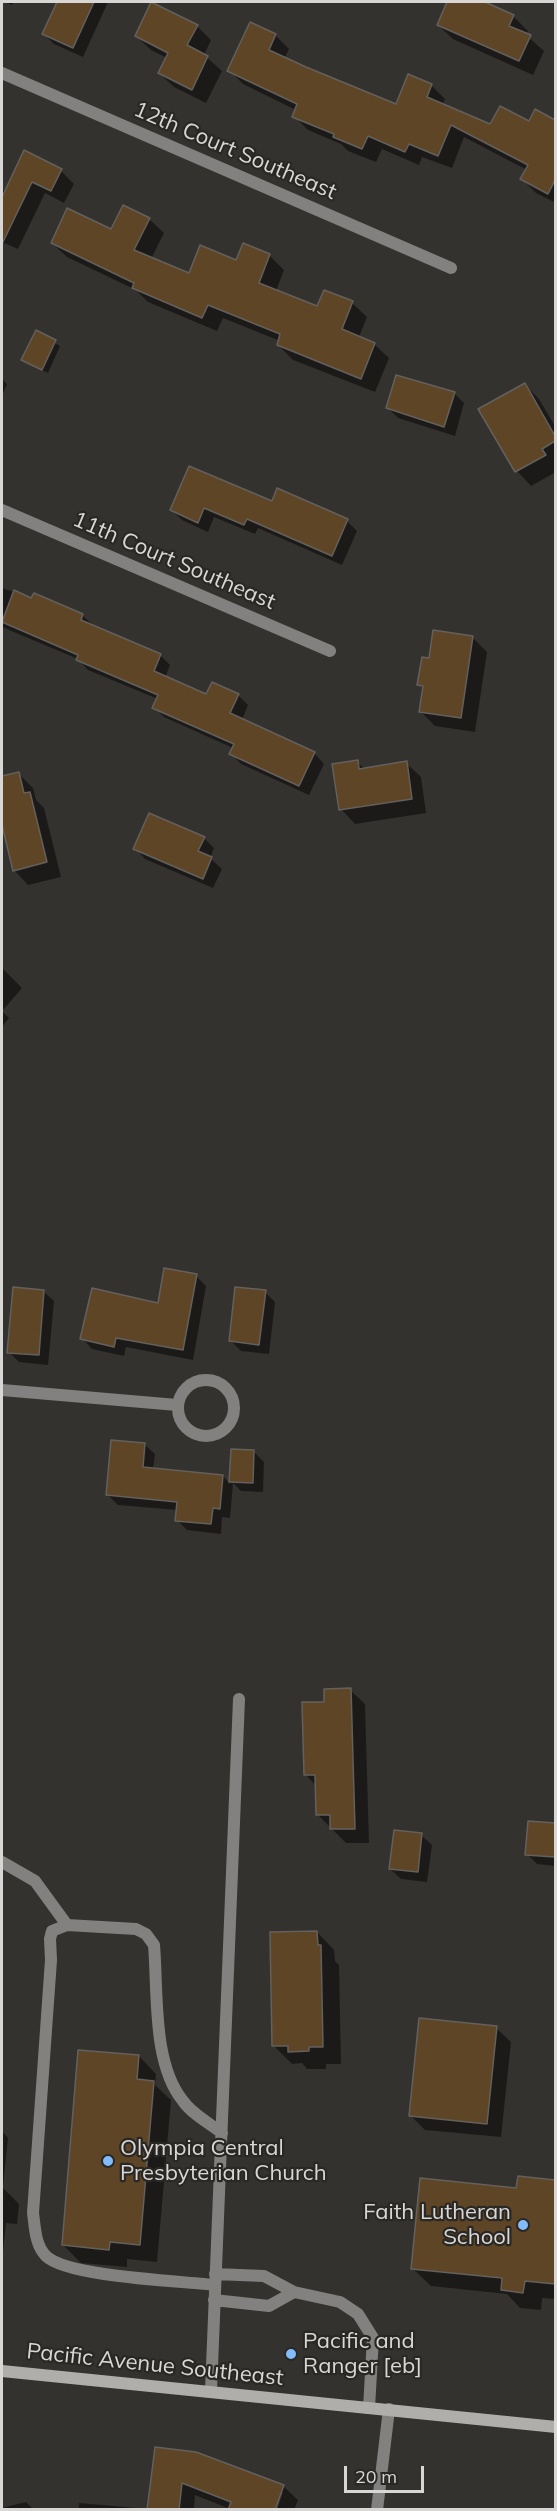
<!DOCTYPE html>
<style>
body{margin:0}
#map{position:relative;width:557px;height:2511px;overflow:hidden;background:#34322f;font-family:Mulish,sans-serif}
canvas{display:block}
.frame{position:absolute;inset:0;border:3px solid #d9d7d5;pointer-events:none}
.scale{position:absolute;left:344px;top:2466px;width:80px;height:27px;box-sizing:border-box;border:3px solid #d9d7d5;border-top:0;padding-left:8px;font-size:18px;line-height:21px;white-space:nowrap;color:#d9d7d5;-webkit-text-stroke:4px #2a2825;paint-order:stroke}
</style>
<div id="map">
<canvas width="557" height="2511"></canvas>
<div class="frame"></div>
<div class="scale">20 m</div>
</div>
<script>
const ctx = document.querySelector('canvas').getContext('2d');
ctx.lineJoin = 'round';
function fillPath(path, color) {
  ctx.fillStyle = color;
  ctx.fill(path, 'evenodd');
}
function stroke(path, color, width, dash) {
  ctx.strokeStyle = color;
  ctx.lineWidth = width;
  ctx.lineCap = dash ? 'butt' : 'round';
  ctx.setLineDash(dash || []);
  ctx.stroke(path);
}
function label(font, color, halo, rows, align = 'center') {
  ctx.font = font + ' Mulish,sans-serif';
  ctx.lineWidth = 4.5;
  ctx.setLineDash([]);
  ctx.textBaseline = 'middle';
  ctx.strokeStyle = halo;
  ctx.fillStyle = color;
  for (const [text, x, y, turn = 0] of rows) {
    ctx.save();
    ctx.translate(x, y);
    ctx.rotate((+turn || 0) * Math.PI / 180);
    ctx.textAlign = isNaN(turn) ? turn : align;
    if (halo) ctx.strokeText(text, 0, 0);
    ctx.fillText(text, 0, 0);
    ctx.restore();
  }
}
const shadow = new Path2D(`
 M3,2H14L12,5Z
 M59,2H108L83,57L54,44L44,34Z
 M449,2H481L513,16L528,31L526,35L544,51L533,75L453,39L438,25Z
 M197,26L211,40L204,55L222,71L206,103L174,87L159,73L167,58L151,50L136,36Z
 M275,35L289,49L284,59L397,106L431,85L445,99L442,105L491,126L529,123L535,111L556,122V203L536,193L522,179L527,170L464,137L452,168L422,157L419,165L382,149L376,162L348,151L341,144L308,130L294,116L296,110L243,84L229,70Z
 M61,171L74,184L64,203L45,193L18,249L2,242V189L6,192Z
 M149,219L164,233L151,259L189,275L237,262L243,245L270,256L284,270L276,291L318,308L352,303L367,317L359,337L374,344L389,358L375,392L293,360L278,345L280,341L223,318L217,331L148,302L136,290L67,257L52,243L111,231Z
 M36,332L60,346L48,373L28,364L23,359Z
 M2,379L7,384L2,396Z
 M524,384L539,399L556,428V472L531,486L517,471L480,409Z
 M454,393L464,403L455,436L398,418L388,408Z
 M272,503L347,521L357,531L342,565L258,528L255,534L214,517L208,532L182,520L172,510Z
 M2,588L82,615L93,625L160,655L170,665L165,678L207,696L238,695L248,705L242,720L314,753L324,764L309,795L241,764L231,753L233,748L164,717L154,707L158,699L88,670L78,659L2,627Z
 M473,638L487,652L475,732L435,726L420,711L424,689L419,684L430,660Z
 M357,762L365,769L406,763L421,777L426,813L355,824L341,809Z
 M19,774L33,788L36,800L44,808L61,877L28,885L14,870L2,818V778Z
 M204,838L214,848L210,858L222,869L213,888L145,859L135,848Z
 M2,968L22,988L2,1011L9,1018L2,1027Z
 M196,1276L206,1286L193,1360L126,1347L124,1356L92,1349L82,1338L159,1305Z
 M43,1291L54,1301L48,1365L19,1362L9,1352Z
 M265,1292L275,1302L269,1354L241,1351L231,1341Z
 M144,1444L155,1454L153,1469L223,1476L230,1484L232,1451L254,1452L264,1462L263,1492L241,1491L233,1483L230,1518L222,1517L221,1534L187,1530L177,1520L178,1510L118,1505L108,1495Z
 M350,1690L365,1704L369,1843H346L317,1814L316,1786L306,1775L326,1703Z
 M530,1822L556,1825V1866L537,1864L527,1854Z
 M421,1835L432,1845L427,1882L401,1879L390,1869Z
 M317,1932L334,1950L335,1961L339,1965L341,2064H326V2069H307L302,2063L292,2064L274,2046Z
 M496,2028L511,2042L501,2137L425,2130L410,2115Z
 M139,2056L156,2074L155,2085L171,2100L157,2262L127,2259V2267L81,2263L63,2245Z
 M2,2131L8,2138L3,2188L19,2204L17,2224L6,2223L2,2261Z
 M519,2177L556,2181V2299L542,2298L541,2310L520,2308L507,2294L431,2286L413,2269L518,2190Z
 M156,2448L283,2486L298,2500L294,2510H277L283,2492L230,2509L195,2495L194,2510H79V2503L149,2509Z
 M26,2502L34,2510H2V2508Z`);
const building = new Path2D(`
 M57,2H94L73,48L42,34Z
 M151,2L198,25L187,45L208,56L192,90L158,73L168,53L135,36Z
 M447,2H485L514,15L509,26L531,35L519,61L437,25Z
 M250,22L276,34L269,50L306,67L396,104L408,74L432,84L427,97L490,124L500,106L529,121L535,109L555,120V180L548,194L520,179L528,165L451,125L438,156L409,144L405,152L368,136L362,149L333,137L334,134L292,117L297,104L227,71Z
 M24,150L62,169L51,191L32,182L2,244V197Z
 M123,205L150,218L134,250L189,273L200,245L236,260L243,243L270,254L259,283L317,306L324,290L353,301L342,329L375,343L361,379L277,345L280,334L208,305L202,318L132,288L134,283L51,243L67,208L111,229Z
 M36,330L56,340L42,370L21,360Z
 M396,375L455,392L444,427L386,408Z
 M525,383L555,436V441L542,449L546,455L515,472L478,409Z
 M189,466L272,501L277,488L348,519L332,556L247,519L244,525L204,508L198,523L170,510Z
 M14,590L31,598L34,593L83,614L81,620L161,654L154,671L206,694L212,682L239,694L230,713L315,752L299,786L229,754L234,744L152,708L158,695L76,660L78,655L2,622Z
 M433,630L473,636L461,718L419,712L423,686L417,685L422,657L429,658Z
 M358,760L359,769L407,761L412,799L339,810L332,764Z
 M19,772L24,793L30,792L47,862L13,871L2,825V776Z
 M149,813L205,837L198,851L212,857L203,879L133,849Z
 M164,1268L197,1274L183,1350L116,1338L114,1347L80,1339L92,1288L158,1303Z
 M13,1287L44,1290L39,1355L7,1353Z
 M235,1287L266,1290L259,1345L229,1341Z
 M111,1440L145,1443L143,1467L223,1475L220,1509L213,1508L211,1524L175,1521L177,1502L106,1495Z
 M231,1449L254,1450L253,1483L229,1482Z
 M351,1688L355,1829H330V1815H316L315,1775H304L302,1702H324V1689Z
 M528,1821L555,1823V1857L525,1855Z
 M394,1830L422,1833L418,1872L389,1869Z
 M317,1931L318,1945H321L323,2047H309V2051L288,2052V2046H272L270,1932Z
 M419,2018L497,2026L487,2124L409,2116Z
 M78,2050L139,2055L137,2079L154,2081L140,2245L110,2242L109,2250L62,2245Z
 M518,2176L555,2180V2284L525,2281L523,2293L501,2290L502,2278L411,2269L420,2178L516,2188Z
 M155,2447L196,2452L284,2485L275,2510H228L231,2502L182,2483L179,2510H147Z`);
const service = new Path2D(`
 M2,1862L35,1881L67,1925
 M215,2285C181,2281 67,2277 46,2256C35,2245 35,2227 33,2213L51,1960L50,1939L52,1931L67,1925L136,1929L146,1934L154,1945C158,1992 152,2063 183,2101C192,2114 209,2123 222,2133
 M294,2292L340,2302L358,2314L373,2338L369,2408
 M214,2300L269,2306L294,2292L264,2276L215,2274
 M211,2391L239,1699`);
const minor = new Path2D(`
 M2,73L451,268
 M2,510L330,651
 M178 1408a28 28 0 1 1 56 0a28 28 0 1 1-56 0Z
 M2,1390L177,1405
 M377,2510L389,2409`);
const secondary = new Path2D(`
 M2,2371L556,2427`);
const markers = [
 [108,2161,6,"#83bcfb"],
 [523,2225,6,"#83bcfb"],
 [291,2354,6,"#83bcfb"]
];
const streetNames = [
 ["12th Court Southeast",235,151,23],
 ["11th Court Southeast",174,561,23],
 ["Pacific Avenue Southeast",155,2365,6]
];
const poiNames = [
 ["Olympia Central",120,2148],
 ["Presbyterian Church",120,2173],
 ["Faith Lutheran",511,2212,"right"],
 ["School",511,2237,"right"],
 ["Pacific and",303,2341],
 ["Ranger [eb]",303,2366]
];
fillPath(shadow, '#0007');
fillPath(building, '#5e4525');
stroke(building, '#63605d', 1.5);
stroke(service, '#838180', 12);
stroke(minor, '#838180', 12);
stroke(secondary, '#b0aeab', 12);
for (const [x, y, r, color] of markers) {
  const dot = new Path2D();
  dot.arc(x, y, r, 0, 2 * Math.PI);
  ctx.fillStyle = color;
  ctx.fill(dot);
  stroke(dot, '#2a2825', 2);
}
label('22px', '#d9d7d5', '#2a2825', streetNames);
label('22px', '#d9d7d5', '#2a2825', poiNames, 'left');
</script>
